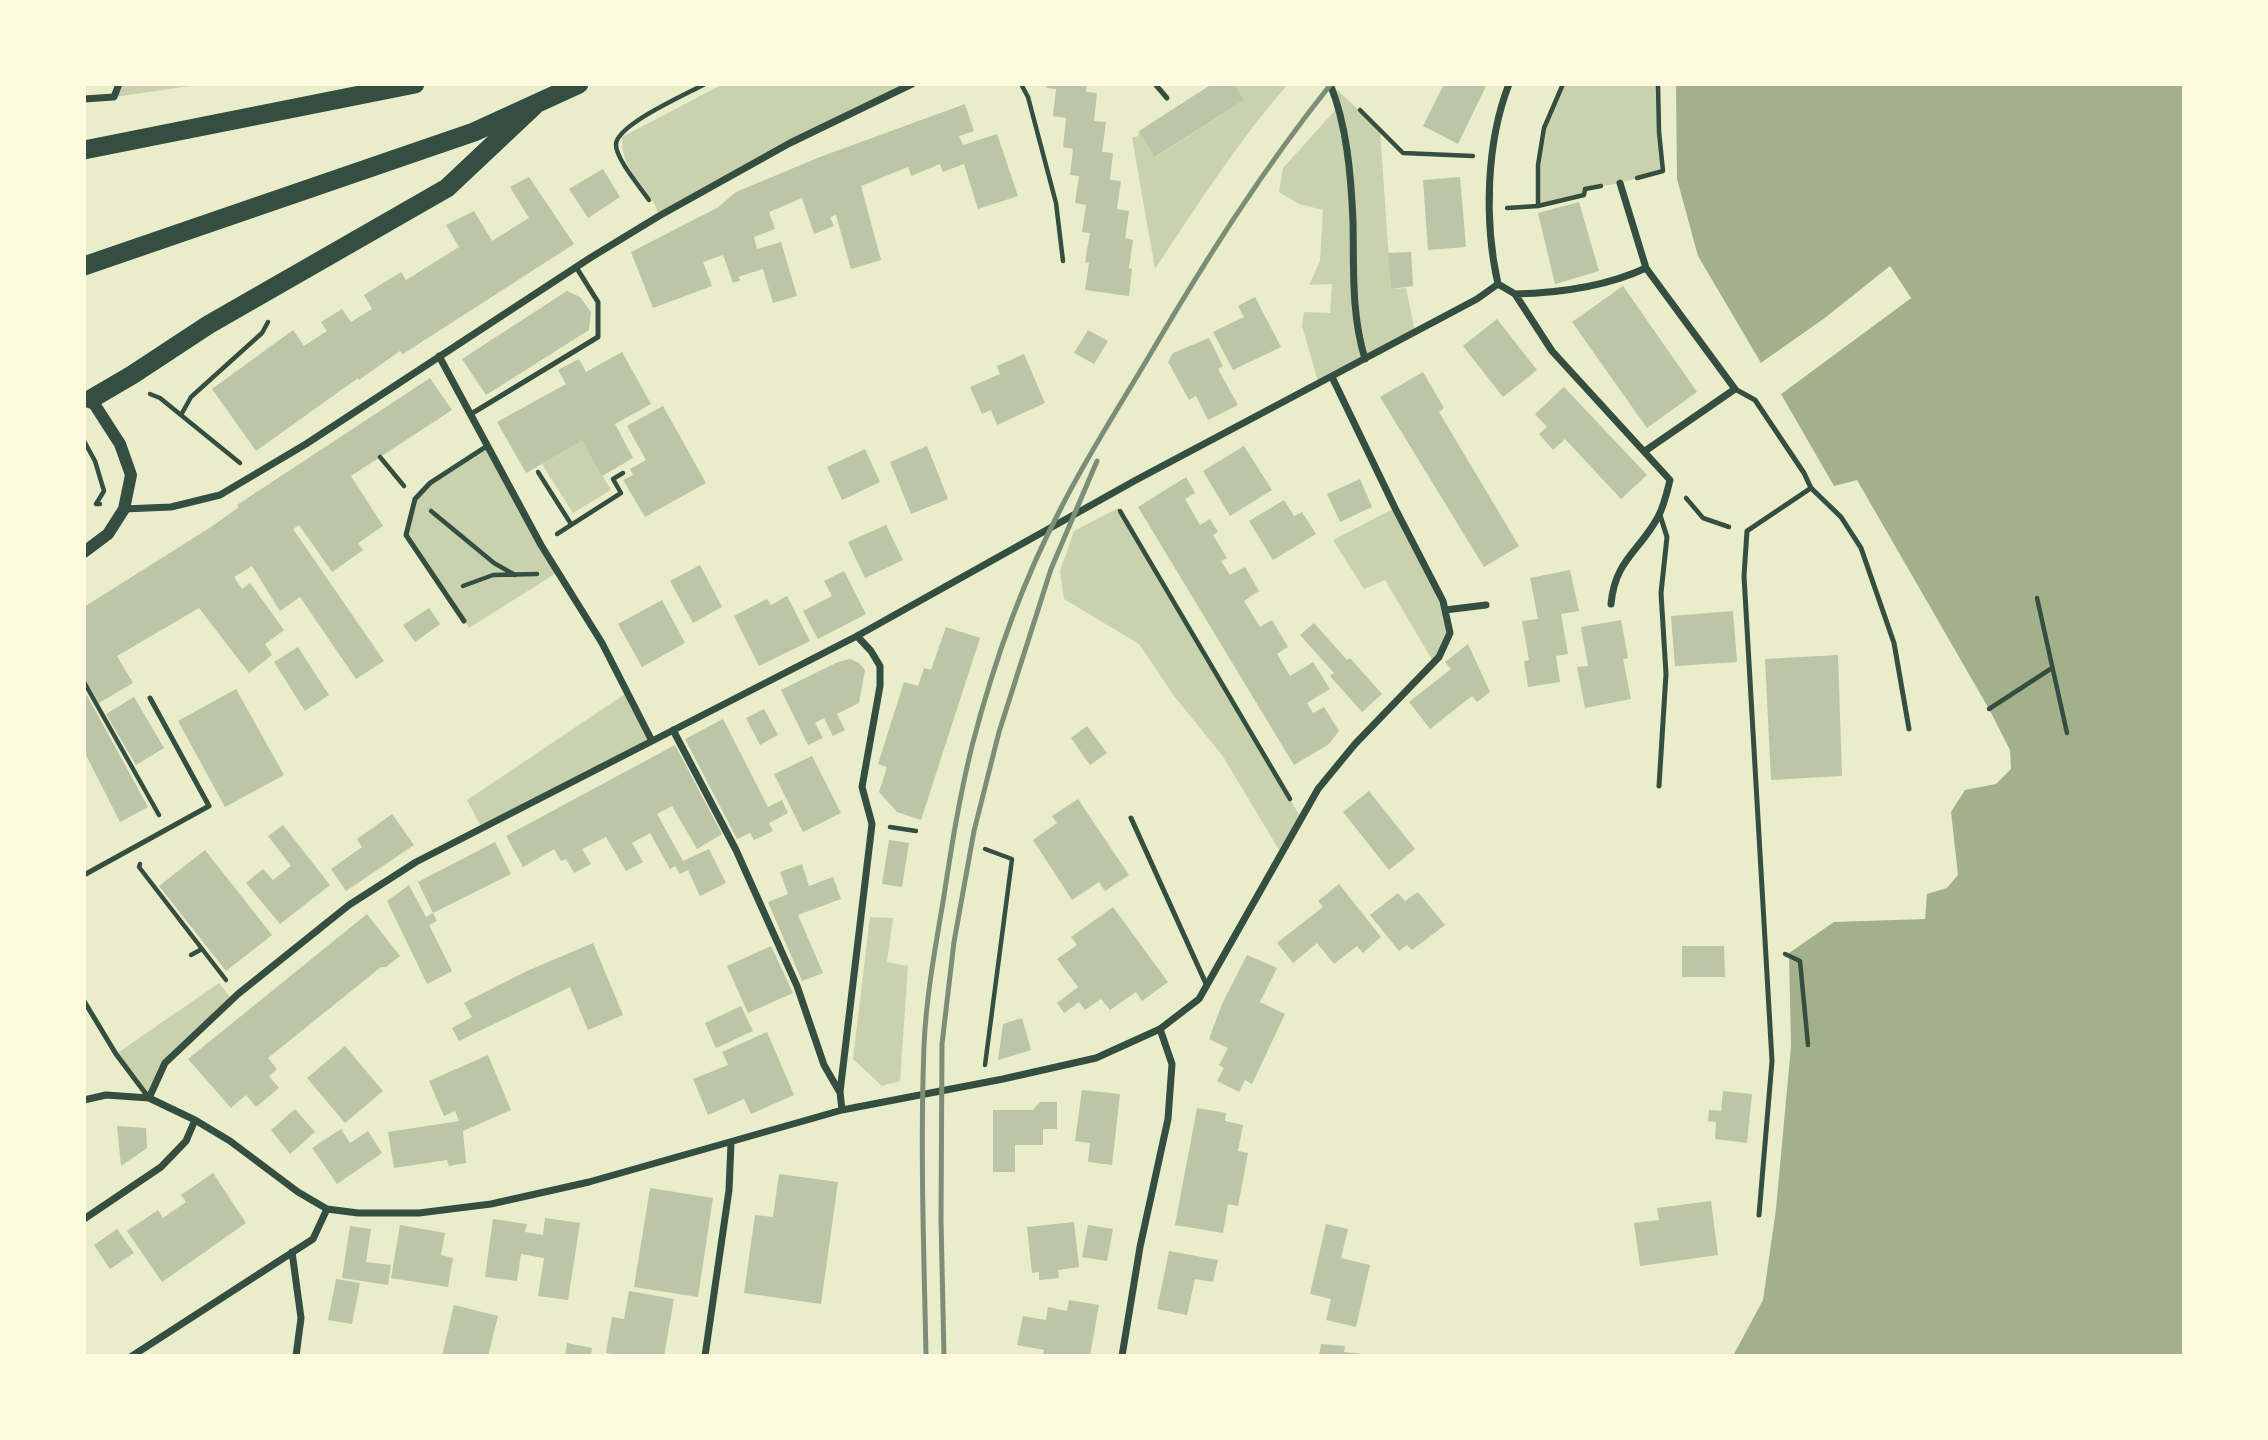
<!DOCTYPE html>
<style>
body{margin:0}
#map{position:relative;width:2268px;height:1440px;overflow:hidden;background:#e9edc9;font-family:"IBM Plex Serif",serif}
canvas{display:block}
.frame{position:absolute;inset:0;border:86px solid #fefae0;pointer-events:none}
</style>
<div id="map">
<canvas width="2268" height="1440"></canvas>
<div class="frame"></div>
</div>
<script>
const ctx = document.querySelector('canvas').getContext('2d');
ctx.lineJoin = 'round';
function fillPath(path, color) {
  ctx.fillStyle = color;
  ctx.fill(path, 'evenodd');
}
function stroke(path, color, width, dash) {
  ctx.strokeStyle = color;
  ctx.lineWidth = width;
  ctx.lineCap = dash ? 'butt' : 'round';
  ctx.setLineDash(dash || []);
  ctx.stroke(path);
}
const green = new Path2D(`
 M119,84H204L114,97Z
 M723,84H912L790,143L659,216C651,185 621,176 622,137Z
 M1234,84H1288C1238,141 1197,206 1155,269L1132,138L1138,136L1139,131L1156,157L1244,100Z
 M1331,84L1380,130L1391,289L1406,288L1415,332L1319,385L1302,326L1304,312L1330,313L1332,284L1309,285L1320,261L1323,210L1299,204L1279,192L1283,168L1339,106Z
 M1563,84H1659L1663,171L1620,183L1586,189L1584,195L1538,206V165L1544,128Z
 M582,441L611,490L573,513L542,464Z
 M487,446L558,572L469,628L406,535L415,499L430,483Z
 M1118,508L1301,818L1281,853L1222,755L1174,696L1139,644L1064,599L1060,571L1074,531Z
 M1395,508L1443,601L1450,633L1434,663L1385,580L1364,589L1333,540Z
 M628,692L651,739L481,827L467,800Z
 M870,917L893,918L887,962L908,966L900,1081L882,1086L853,1059Z
 M219,983L232,999L165,1063L149,1098L116,1054Z`);
const water = new Path2D(`
 M1676,84H2184V1356H1733L1763,1300L1776,1209L1791,1046L1789,953L1834,922L1925,919L1927,894L1947,888L1958,875L1951,812L1965,790L1996,784L2011,769L2010,750L1989,709L1857,480L1834,486L1781,394L1911,298L1890,267L1825,318L1761,363L1698,256L1677,179Z`);
const pier = new Path2D(`
 M1890,266L1911,298L1781,394L1779,391L1907,297L1890,272L1827,320L1763,366L1761,363L1825,318Z`);
const building = new Path2D(`
 M1046,84H1087L1086,92L1097,93L1094,121L1106,122L1102,152L1113,153L1110,180L1121,181L1117,209L1129,211L1125,238L1133,240L1129,268L1132,269L1129,296L1085,290L1089,263L1085,262L1090,233L1082,232L1086,205L1075,203L1079,176L1070,175L1073,149L1063,147L1066,118L1053,116L1056,89L1046,88Z
 M1212,84H1234L1244,100L1155,157L1139,131Z
 M1444,84H1487L1458,144L1423,126Z
 M965,104L974,131L959,136L963,145L997,134L1018,196L978,209L964,164L943,172L940,164L911,176L908,167L861,186L881,260L851,269L836,215L830,217L834,226L814,234L802,198L769,212L775,229L754,237L757,249L781,242L797,296L773,303L763,269L738,277L741,280L733,283L723,255L703,262L712,286L653,308L631,252L717,208L736,192L820,157Z
 M603,169L620,197L588,218L569,189Z
 M529,177L574,244L403,354L400,351L359,380L358,378L256,451L212,389L293,330L304,346L327,331L321,322L342,309L351,322L372,309L364,295L401,272L406,280L459,247L446,225L474,211L492,241L529,218L510,187Z
 M1460,177L1466,247L1428,250L1423,180Z
 M1579,202L1599,271L1555,284L1538,213Z
 M1411,252L1413,286L1391,289L1388,253Z
 M1623,286L1697,392L1647,428L1572,322Z
 M567,291L580,297L591,312L589,330L486,395L462,359Z
 M1255,297L1281,347L1233,370L1213,332L1244,317L1238,306Z
 M1497,319L1537,370L1503,397L1463,346Z
 M1088,330L1108,341L1094,364L1074,353Z
 M1209,338L1223,366L1218,369L1238,405L1208,420L1196,396L1189,400L1168,362L1173,353Z
 M622,352L651,404L615,424L633,458L602,476L582,441L526,473L497,422L566,384L558,370L579,359L586,372Z
 M1024,354L1045,403L997,425L991,410L982,414L970,387L1000,374L997,366Z
 M1423,372L1444,408L1439,412L1519,546L1484,567L1380,397Z
 M430,378L452,410L351,476L383,526L358,543L363,550L332,572L299,525L293,529L384,661L356,679L300,597L280,611L252,566L234,577L242,589L250,583L284,630L265,644L272,655L249,673L199,608L117,656L133,683L99,703L84,678V607L211,527L239,507L237,505Z
 M1564,387L1647,475L1621,499L1565,439L1553,450L1539,434L1547,427L1535,414Z
 M663,406L706,483L645,517L623,480L633,475L630,469L646,460L627,426Z
 M927,446L948,499L911,514L890,462Z
 M1244,446L1272,490L1230,516L1203,471Z
 M865,449L880,482L842,500L827,467Z
 M1186,477L1195,493L1185,499L1200,525L1210,519L1218,532L1213,535L1227,558L1221,561L1230,575L1245,567L1259,591L1244,601L1260,627L1272,620L1288,647L1277,654L1290,676L1313,662L1330,689L1307,703L1313,713L1324,707L1339,731L1329,744L1294,765L1138,507Z
 M1360,479L1372,507L1340,522L1327,494Z
 M1284,500L1294,516L1302,512L1316,534L1273,560L1249,521Z
 M886,525L903,560L865,578L848,542Z
 M700,565L722,607L693,623L670,581Z
 M1570,570L1579,611L1561,614L1568,654L1556,656L1560,682L1528,687L1524,661L1529,660L1522,621L1538,619L1530,578Z
 M844,571L866,614L818,639L803,611L832,596L824,581Z
 M787,596L810,641L759,666L734,616L767,599L771,605Z
 M662,600L685,643L642,667L618,624Z
 M429,608L440,624L415,642L403,625Z
 M1733,611L1737,662L1675,666L1671,616Z
 M1621,620L1628,658L1623,659L1631,699L1585,708L1577,667L1588,666L1581,627Z
 M1314,623L1347,660L1350,658L1382,694L1362,712L1330,676L1334,673L1300,635Z
 M946,627L980,638L921,820L897,812L879,792L887,767L878,764L904,682L918,686L924,668L931,670Z
 M1468,644L1490,692L1477,702L1472,696L1430,729L1409,702L1451,669L1445,662Z
 M298,647L329,695L305,711L274,662Z
 M1838,655L1842,776L1771,780L1765,659Z
 M850,659L859,663L865,670L859,703L837,714L845,730L833,736L824,718L815,723L823,738L808,745L781,690L838,662Z
 M236,689L284,775L225,807L178,721Z
 M84,690L148,807L120,822L84,751Z
 M134,697L164,748L136,765L106,714Z
 M764,709L778,735L760,745L746,718Z
 M723,719L768,807L782,800L788,813L769,823L773,831L754,840L750,833L737,839L685,739Z
 M1087,726L1107,753L1090,765L1071,738Z
 M675,745L722,834L697,849L672,806L657,814L683,861L709,849L726,883L700,896L688,870L680,874L675,866L670,869L650,833L632,843L643,862L626,871L606,837L582,849L591,864L574,873L566,859L561,861L554,849L523,867L506,836Z
 M812,756L841,813L803,832L774,774Z
 M1369,791L1415,849L1389,870L1343,812Z
 M1078,799L1129,875L1105,891L1099,882L1072,900L1033,840L1057,823L1052,816Z
 M392,814L414,845L346,891L331,869L362,847L357,839Z
 M283,825L330,885L280,924L246,883L263,869L273,880L291,866L268,836Z
 M889,840L909,843L902,887L882,884Z
 M495,842L511,874L433,913L418,882Z
 M205,850L272,935L226,971L159,886Z
 M802,864L809,886L833,877L841,899L798,915L823,973L802,981L768,902L788,894L780,872Z
 M1339,884L1381,937L1363,953L1357,946L1334,964L1317,943L1293,963L1277,943L1323,907L1318,901Z
 M409,885L426,917L433,913L437,921L429,925L452,971L427,984L387,901Z
 M1418,892L1445,925L1412,950L1407,945L1399,951L1370,915L1398,893L1405,901Z
 M1113,907L1168,982L1142,1001L1136,992L1110,1010L1101,999L1085,1010L1079,1002L1064,1013L1057,1003L1078,987L1057,959L1077,945L1071,937Z
 M367,914L400,956L386,967H381L268,1058L277,1069L269,1076L279,1088L256,1107L246,1095L231,1108L188,1059Z
 M593,943L623,1015L588,1030L570,987L459,1041L452,1028L472,1017L464,1003L527,971Z
 M771,946L793,993L748,1013L727,966Z
 M1682,946H1724L1725,977H1682Z
 M1247,955L1277,968L1260,1002L1285,1014L1252,1084L1245,1080L1239,1092L1217,1081L1224,1068L1219,1065L1228,1048L1209,1039L1222,1004Z
 M741,1006L753,1031L716,1048L705,1023Z
 M1022,1018L1031,1050L998,1060L1003,1024Z
 M767,1032L794,1095L751,1114L744,1099L708,1115L693,1079L728,1065L722,1052Z
 M345,1046L383,1091L345,1123L307,1078Z
 M488,1055L511,1110L463,1131L466,1163L449,1166L447,1160L394,1168L388,1132L459,1121L455,1111L444,1116L429,1081Z
 M1082,1090L1120,1094L1112,1165L1088,1162L1090,1143L1075,1141Z
 M1723,1091L1752,1094L1747,1143L1715,1139L1716,1122L1708,1121L1709,1110L1721,1111Z
 M1040,1102H1057V1129H1043V1145H1015V1172H993V1110H1033Z
 M1197,1108L1226,1113L1225,1121L1243,1125L1238,1151L1248,1153L1238,1206L1228,1204L1223,1233L1175,1225Z
 M295,1109L315,1132L290,1154L271,1130Z
 M117,1126L146,1128L147,1148L121,1166Z
 M341,1129L350,1143L368,1131L382,1153L337,1184L312,1148Z
 M213,1173L246,1223L162,1282L127,1231L158,1210L163,1218L186,1202L181,1195Z
 M779,1174L838,1182L821,1304L744,1293L755,1215L773,1217Z
 M650,1188L713,1198L698,1297L634,1287Z
 M1711,1201L1718,1255L1640,1266L1634,1223L1659,1220L1657,1208Z
 M545,1218L580,1223L568,1300L538,1296L544,1258L521,1254L517,1281L485,1277L493,1219L527,1224L525,1232L543,1235Z
 M1074,1222L1079,1267L1058,1270L1059,1278L1039,1280V1272L1032,1273L1027,1227Z
 M1326,1224L1348,1229L1341,1258L1370,1265L1356,1327L1326,1320L1331,1299L1310,1294Z
 M400,1225L445,1233L441,1255L453,1258L448,1287L391,1278Z
 M1088,1225L1113,1229L1107,1261L1082,1257Z
 M350,1226L371,1229L366,1262L391,1265L388,1285L342,1278Z
 M117,1229L134,1253L110,1269L94,1245Z
 M1169,1251L1218,1260L1213,1282L1195,1279L1187,1315L1157,1309Z
 M336,1279L360,1283L352,1324L328,1320Z
 M629,1291L674,1299L664,1356H624L606,1353L612,1317L624,1319Z
 M1069,1300L1099,1305L1090,1356H1043L1044,1350L1017,1345L1023,1316L1046,1320L1048,1307L1067,1311Z
 M454,1305L498,1316L488,1356H442Z
 M567,1343L592,1348L591,1356H565Z
 M1321,1344L1345,1346L1344,1352L1363,1354V1356H1319Z`);
const path = new Path2D(`
 M1021,84L1028,97L1056,203L1063,261
 M1360,110L1403,153L1473,156
 M1637,178L1663,171L1659,132L1658,84
 M649,200C641,188 615,158 616,144C618,124 687,94 705,84
 M1538,206V165L1544,128L1563,84
 M1507,208L1538,206L1584,195L1585,189L1601,186
 M150,394L160,398L240,463
 M181,415L191,397L262,333L268,322
 M84,441L95,461L104,491L96,504H100
 M380,457L404,486
 M538,472L571,524
 M1686,498L1703,518L1729,527
 M431,511L494,563L515,575
 M1120,511L1290,799
 M557,534L621,493L613,479L623,473
 M463,586L493,575L537,574
 M2037,598L2067,733
 M84,682L159,815
 M1989,709L2052,668
 M890,827L916,831
 M140,864L139,867L226,980
 M1785,954L1800,961L1808,1045
 M191,955L202,949
 M985,1065L1012,859L985,849`);
const service = new Path2D(`
 M1155,84L1167,98
 M1735,389L1755,400L1804,473L1811,488L1747,531L1744,576L1772,1061L1759,1215
 M471,414L598,337V302L576,267
 M1811,488L1841,517L1861,548L1894,643L1909,729
 M464,621L406,535L415,499L430,483L487,446
 M1659,786L1666,674L1661,593L1667,537L1660,515
 M1131,818L1207,986
 M84,875L209,806L150,698
 M84,1001L116,1054L149,1098`);
const minor = new Path2D(`
 M1330,84C1347,125 1351,176 1353,221C1354,268 1351,313 1365,359
 M84,99L114,97L119,84
 M1620,183L1646,268L1735,389L1645,451
 M1498,284L1515,294L1552,351L1670,480C1667,492 1664,506 1658,517C1639,552 1615,560 1611,604
 M1498,284C1484,222 1486,143 1509,84
 M1515,294C1559,293 1605,287 1646,268
 M439,356L541,545L602,643L651,739
 M124,509L171,507L220,495L306,444L590,258L659,216L790,143L912,84
 M1445,610L1486,605
 M673,730L736,850L797,986L824,1065L839,1091
 M149,1098L165,1063L238,994L349,905L416,862L857,636L1136,480L1477,299L1498,284
 M84,1100L106,1095L149,1098L195,1120L230,1141L298,1192L327,1209L358,1213H419L491,1204L589,1182L842,1110L1003,1079L1096,1058L1160,1029L1199,999L1318,789L1355,744L1439,657L1450,633L1443,601L1395,508L1332,377
 M842,1110L840,1092L872,824L862,787L880,686V666L871,651L857,636
 M84,1219L161,1167L186,1141L195,1120
 M292,1252L301,1318L296,1356
 M132,1356L313,1239L327,1209
 M705,1356L729,1190L731,1143
 M1122,1356L1140,1247L1168,1119L1172,1064L1160,1029`);
const tertiary = new Path2D(`
 M84,552L108,534L124,509L131,475L120,444L91,399`);
const trunk = new Path2D(`
 M84,150L415,84
 M84,266L474,132L579,84
 M91,399L132,375L208,325L447,188L534,106`);
const rail = new Path2D(`
 M926,1356C924,1253 920,1149 924,1046C926,998 935,949 943,902C951,850 959,798 972,746C993,665 1022,582 1061,508C1088,454 1121,404 1151,353C1206,259 1263,169 1331,84
 M944,1356L941,1220L942,1044L954,942L974,831L999,732L1051,569L1097,461`);
fillPath(green, '#cad2ad');
fillPath(water, '#a3b18a');
fillPath(pier, '#e9edc9');
fillPath(building, '#bcc5a7');
stroke(path, '#344e41', 4.5);
stroke(service, '#344e41', 5);
stroke(minor, '#344e41', 7);
stroke(tertiary, '#344e41', 12);
stroke(trunk, '#344e41', 19);
stroke(rail, '#7c8e77', 5);
</script>
